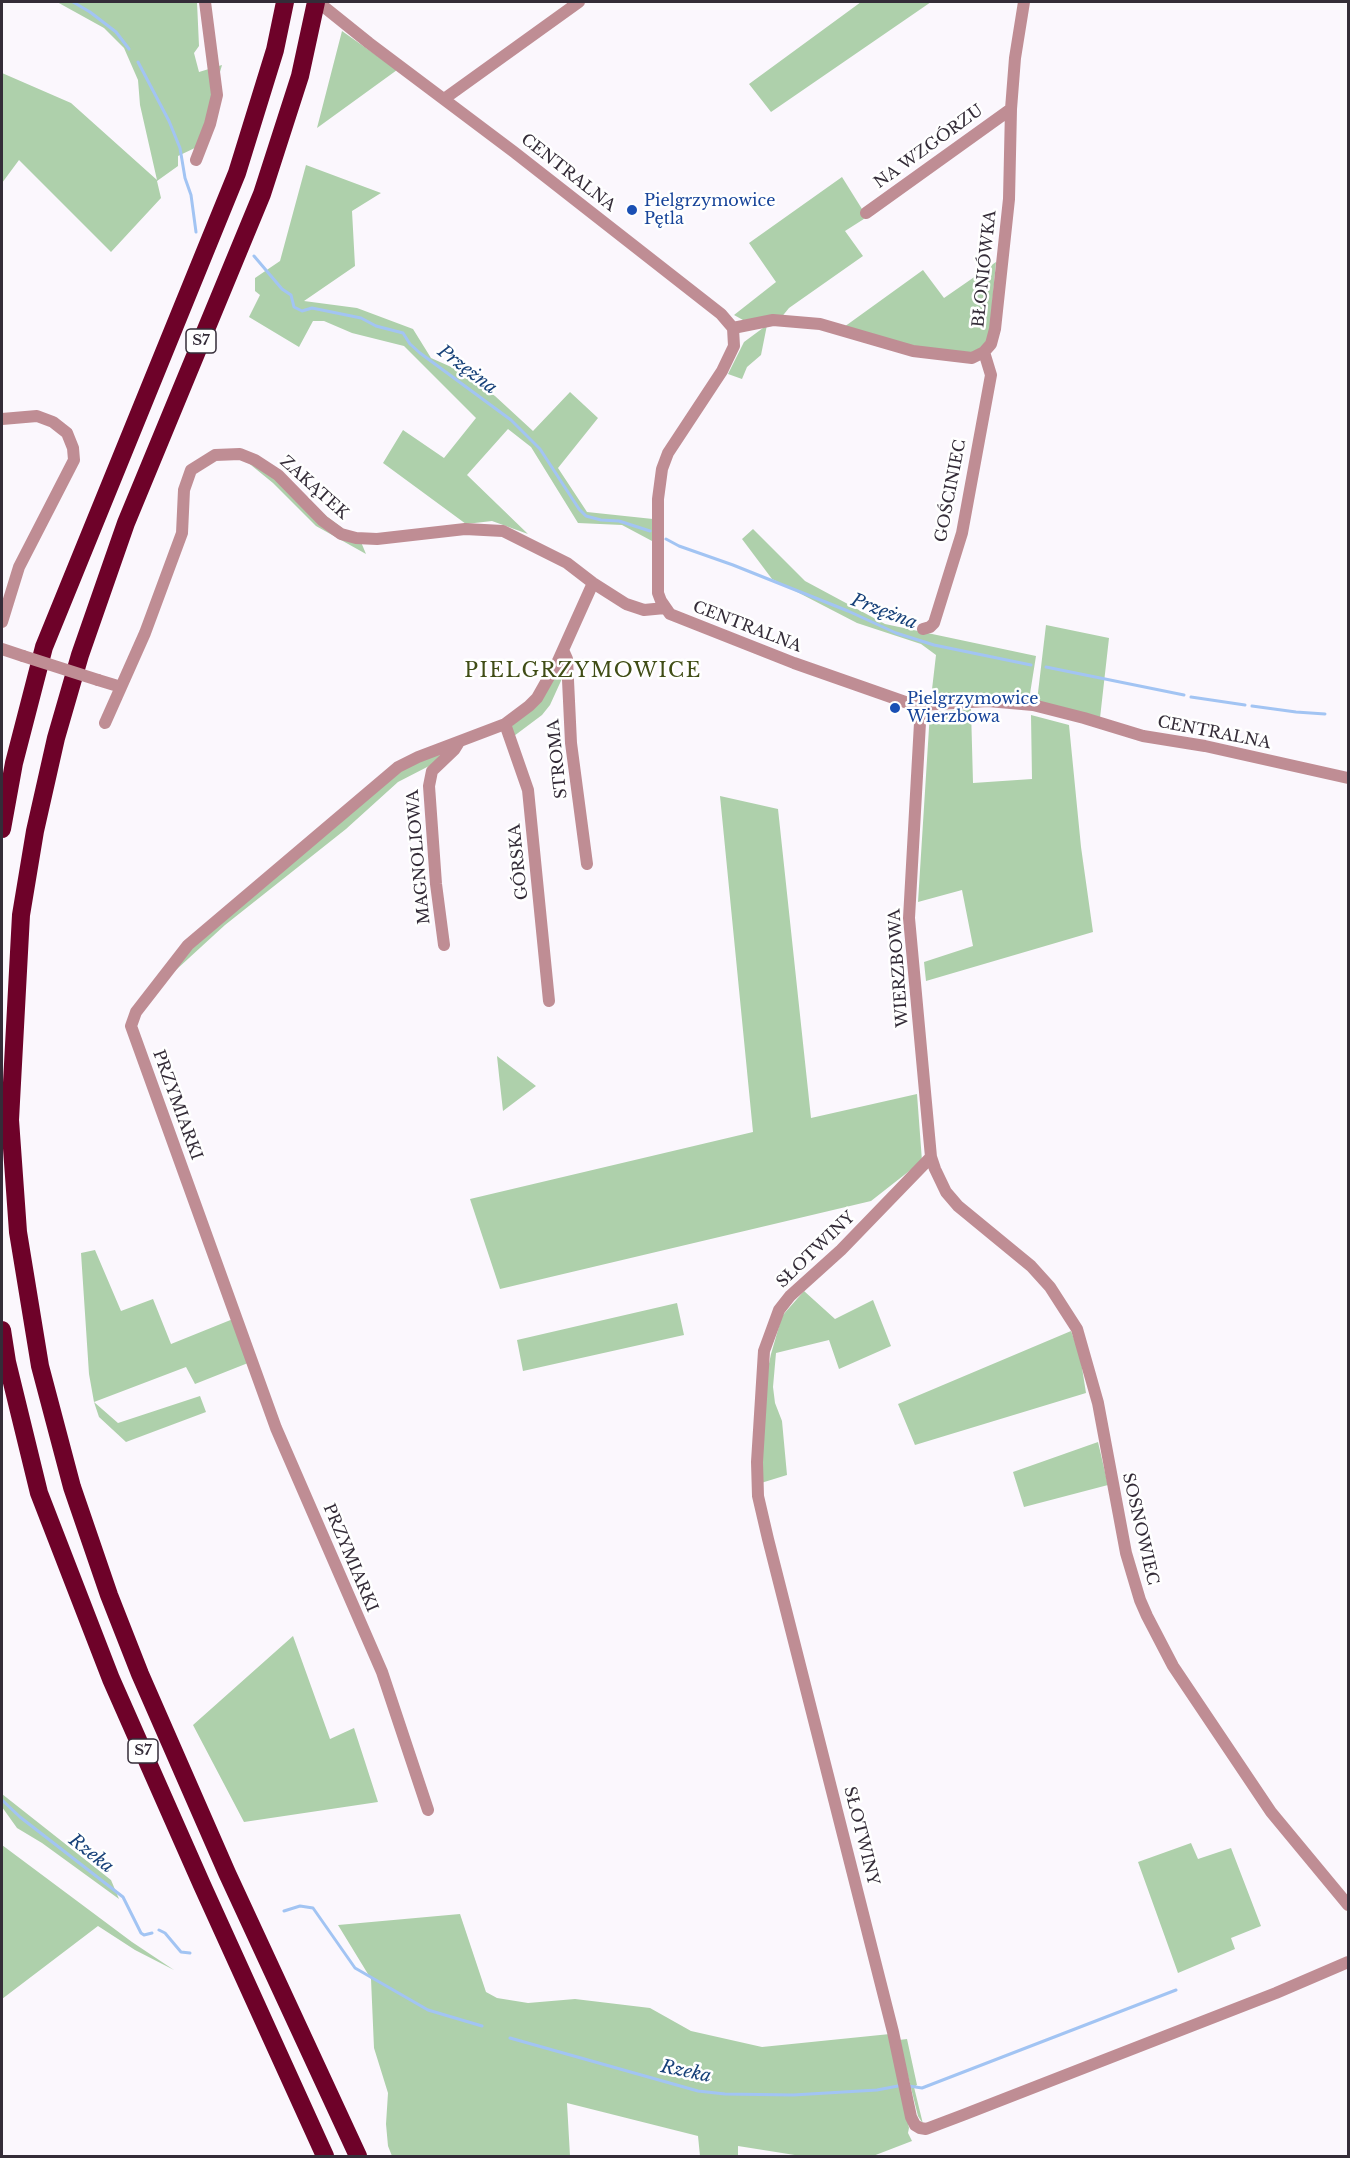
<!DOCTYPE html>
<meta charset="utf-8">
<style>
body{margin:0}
#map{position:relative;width:1350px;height:2158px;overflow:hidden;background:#fbf7fd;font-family:"Libre Baskerville",serif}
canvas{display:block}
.frame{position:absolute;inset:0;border:3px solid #342c38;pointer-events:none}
</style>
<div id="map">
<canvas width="1350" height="2158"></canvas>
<div class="frame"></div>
</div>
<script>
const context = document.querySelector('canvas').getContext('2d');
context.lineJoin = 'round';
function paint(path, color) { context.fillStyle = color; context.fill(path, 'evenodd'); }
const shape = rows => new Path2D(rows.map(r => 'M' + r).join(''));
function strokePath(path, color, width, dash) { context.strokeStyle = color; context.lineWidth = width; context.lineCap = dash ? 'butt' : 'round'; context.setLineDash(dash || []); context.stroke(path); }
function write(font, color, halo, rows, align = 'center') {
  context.font = font + ' "Libre Baskerville",serif'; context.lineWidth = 5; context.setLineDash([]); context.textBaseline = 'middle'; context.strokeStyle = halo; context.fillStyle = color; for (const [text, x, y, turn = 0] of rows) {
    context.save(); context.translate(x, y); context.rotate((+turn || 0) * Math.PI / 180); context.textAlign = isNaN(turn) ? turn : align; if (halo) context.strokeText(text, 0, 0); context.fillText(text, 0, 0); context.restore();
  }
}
paint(shape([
 [57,2,197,2,199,46,194,53,199,72,222,65,199,146,178,156,178,166,157,181,161,198,111,252,19,160,2,183,2,73,71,103,157,180,140,105,138,80,124,48,104,28],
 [861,2,931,2,771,112,749,84],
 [342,31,397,70,317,128],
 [306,165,381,193,352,211,355,266,304,301,357,308,413,329,431,358,458,370,495,396,533,431,570,392,598,418,558,468,587,512,653,519,652,541,622,525,578,523,531,447,508,429,467,475,528,534,492,521,466,524,383,463,403,430,444,458,476,418,404,346,352,333,324,321,313,321,299,347,249,317,260,295,255,291,255,278,280,261],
 [842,177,867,217,845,231,863,256,789,308,780,319,743,320,734,315,776,282,749,243],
 [996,262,989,340,974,354,920,349,844,327,923,270,944,298],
 [767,325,761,355,747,367,742,379,728,374,744,342],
 [246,461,277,479,361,542,366,554,316,526,273,483],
 [753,529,805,581,885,624,1036,656,1029,700,931,698,936,655,921,644,857,623,772,579,742,539],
 [1046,625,1109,638,1100,718,1037,701],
 [563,661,565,672,550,705,542,715,514,736,511,727],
 [971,709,973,783,1032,779,1031,715,1069,725,1081,847,1093,932,926,981,924,962,973,946,962,890,918,902,930,712],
 [454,746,431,765,398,782,346,829,225,925,165,980,195,944,400,770],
 [720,796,778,809,811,1118,917,1094,922,1161,871,1201,500,1289,470,1199,753,1132],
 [497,1056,536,1086,503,1111,499,1075],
 [95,1250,121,1311,153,1299,171,1344,233,1319,248,1363,195,1384,186,1367,94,1402,118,1423,200,1396,206,1412,126,1442,99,1417,94,1402,89,1374,81,1253],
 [804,1291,835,1319,873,1300,891,1346,839,1369,829,1340,776,1353,773,1387,775,1403,782,1421,787,1475,761,1483,764,1388,771,1354,782,1316],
 [677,1303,684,1335,523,1371,517,1340],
 [1071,1331,1080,1355,1086,1393,915,1445,898,1404],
 [1098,1442,1108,1485,1024,1507,1013,1472],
 [293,1636,330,1739,354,1728,378,1802,244,1822,193,1725],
 [2,1794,111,1880,119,1899,42,1843,17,1828,2,1807],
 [1191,1843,1198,1859,1231,1848,1261,1926,1231,1938,1235,1949,1178,1973,1138,1862],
 [2,1845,132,1942,174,1970,135,1950,98,1926,2,1999],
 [460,1914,486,1992,497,1998,528,2003,575,1999,650,2008,691,2031,762,2047,890,2034,909,2128,908,2133,912,2141,873,2156,801,2156,738,2146,738,2156,700,2156,698,2136,567,2103,570,2156,392,2156,388,2146,386,2124,388,2093,374,2048,371,1979,338,1925],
 [907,2039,917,2085,914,2087,923,2124,918,2116,899,2040]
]), '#aed0ab');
strokePath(shape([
 [73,2,90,12,116,32,129,49],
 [138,62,169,121,180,148,185,178,191,195,196,232],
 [254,256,282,289,291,295,294,307,302,311,312,308,361,318,376,326,403,333,410,344,420,353,511,420,540,449,579,509,586,516,601,520,619,521,650,531],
 [666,539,679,546,733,565,848,611,896,633,934,645,1031,665],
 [1046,667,1184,695],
 [1191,697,1245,705],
 [1252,706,1296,712,1325,714],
 [2,1800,20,1817,123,1897,141,1933,144,1935,152,1933],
 [284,1911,300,1906,313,1908,355,1968,428,2010,482,2026],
 [159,1930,165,1933,181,1952,190,1953],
 [510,2038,698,2091,725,2094,793,2095,877,2090,898,2086],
 [909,2086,922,2088,1176,1990]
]), '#a2c4f3', 3);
strokePath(shape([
 [318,2,369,43,514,152,721,314,733,328,734,346,722,371,668,453,662,469,658,499,658,593,661,601,670,614,794,663,908,703,921,705,988,701,1033,705,1084,718,1143,736,1205,746,1348,778],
 [444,99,579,2],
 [196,160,210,124,217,95,205,2],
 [866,213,1011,109],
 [733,328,773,320,820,324,913,351,972,358,984,352,991,344,995,329,1009,199,1011,109,1015,58,1024,2],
 [2,419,37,416,53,422,67,433,73,448,74,460,19,567,2,622],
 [923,629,930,627,934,623,962,533,991,375,984,352],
 [2,649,23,656],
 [563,650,567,659,571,743,587,864],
 [98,680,121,687],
 [921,705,909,918,931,1157,935,1169,946,1192,958,1206,1031,1266,1050,1287,1077,1329,1098,1403,1126,1553,1140,1600,1147,1616,1173,1666,1271,1812,1348,1905],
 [105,723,145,633,182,533,184,490,191,470,215,455,240,454,255,460,278,475,323,521,341,534,356,538,377,539,465,529,503,531,567,563,593,583,626,604,644,610,665,608],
 [505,724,528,790,549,1001],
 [444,945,436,884,429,786,432,771,454,750,459,742],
 [931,1157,841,1250,790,1296,779,1310,764,1351,757,1462,758,1496,768,1539,893,2032,911,2117,915,2125,920,2128,926,2129,963,2115,1276,1993,1348,1962],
 [428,1810,382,1672,276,1428,131,1026,136,1012,188,945,398,767,418,757,505,724,529,706,537,698,558,661,593,583]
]), '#bf8d94', 12);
strokePath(shape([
 [316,2,300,76,262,194,126,523,80,655,56,738,35,831,21,915,10,1120,18,1232,40,1366,72,1487,109,1595,140,1674,227,1873,358,2156],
 [2,829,14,763,44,647,237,173,275,50,285,2],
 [2,1330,7,1362,39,1493,111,1679,202,1885,325,2156]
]), '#6e0229', 18);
strokePath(shape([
 [23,656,98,680]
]), '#bf8d94', 12);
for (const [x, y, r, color] of [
 [632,210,6,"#1a4fb4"],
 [895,708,6,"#1a4fb4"]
]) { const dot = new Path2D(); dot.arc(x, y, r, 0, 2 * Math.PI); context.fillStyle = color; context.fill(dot); strokePath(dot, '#fff', 2); }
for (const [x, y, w] of [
 [201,341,30],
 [143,1751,30]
]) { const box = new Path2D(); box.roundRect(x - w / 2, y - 12, w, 24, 4.5); context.fillStyle = '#fff'; context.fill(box); strokePath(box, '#342c38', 1.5); }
write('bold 15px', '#342c38', null, [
 ["S7",201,341],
 ["S7",143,1751]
]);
write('16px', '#342c38', '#fff', [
 ["NA WZGÓRZU",929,147,-36],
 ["CENTRALNA",568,173,38],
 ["BŁONIÓWKA",985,269,-84],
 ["ZAKĄTEK",314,488,42],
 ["GOŚCINIEC",951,491,-79],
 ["CENTRALNA",747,627,21],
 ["CENTRALNA",1214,733,11],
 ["STROMA",558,759,-96],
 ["MAGNOLIOWA",419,857,-95],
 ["GÓRSKA",519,862,-96],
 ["WIERZBOWA",899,968,-94],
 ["PRZYMIARKI",177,1105,70],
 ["SŁOTWINY",816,1250,-44],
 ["SOSNOWIEC",1140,1529,77],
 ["PRZYMIARKI",350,1558,67],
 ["SŁOTWINY",861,1836,76]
]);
write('16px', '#164399', '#fff', [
 ["Pielgrzymowice",644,201],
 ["Pętla",644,219],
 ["Pielgrzymowice",907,699],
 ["Wierzbowa",907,717]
], 'left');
write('italic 18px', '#174179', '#fff', [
 ["Przężna",467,370,37],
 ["Przężna",884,612,21],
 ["Rzeka",91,1854,38],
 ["Rzeka",686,2072,12]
]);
context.letterSpacing = '1.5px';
write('20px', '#404d16', '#fff', [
 ["PIELGRZYMOWICE",583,671]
]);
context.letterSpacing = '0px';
</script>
